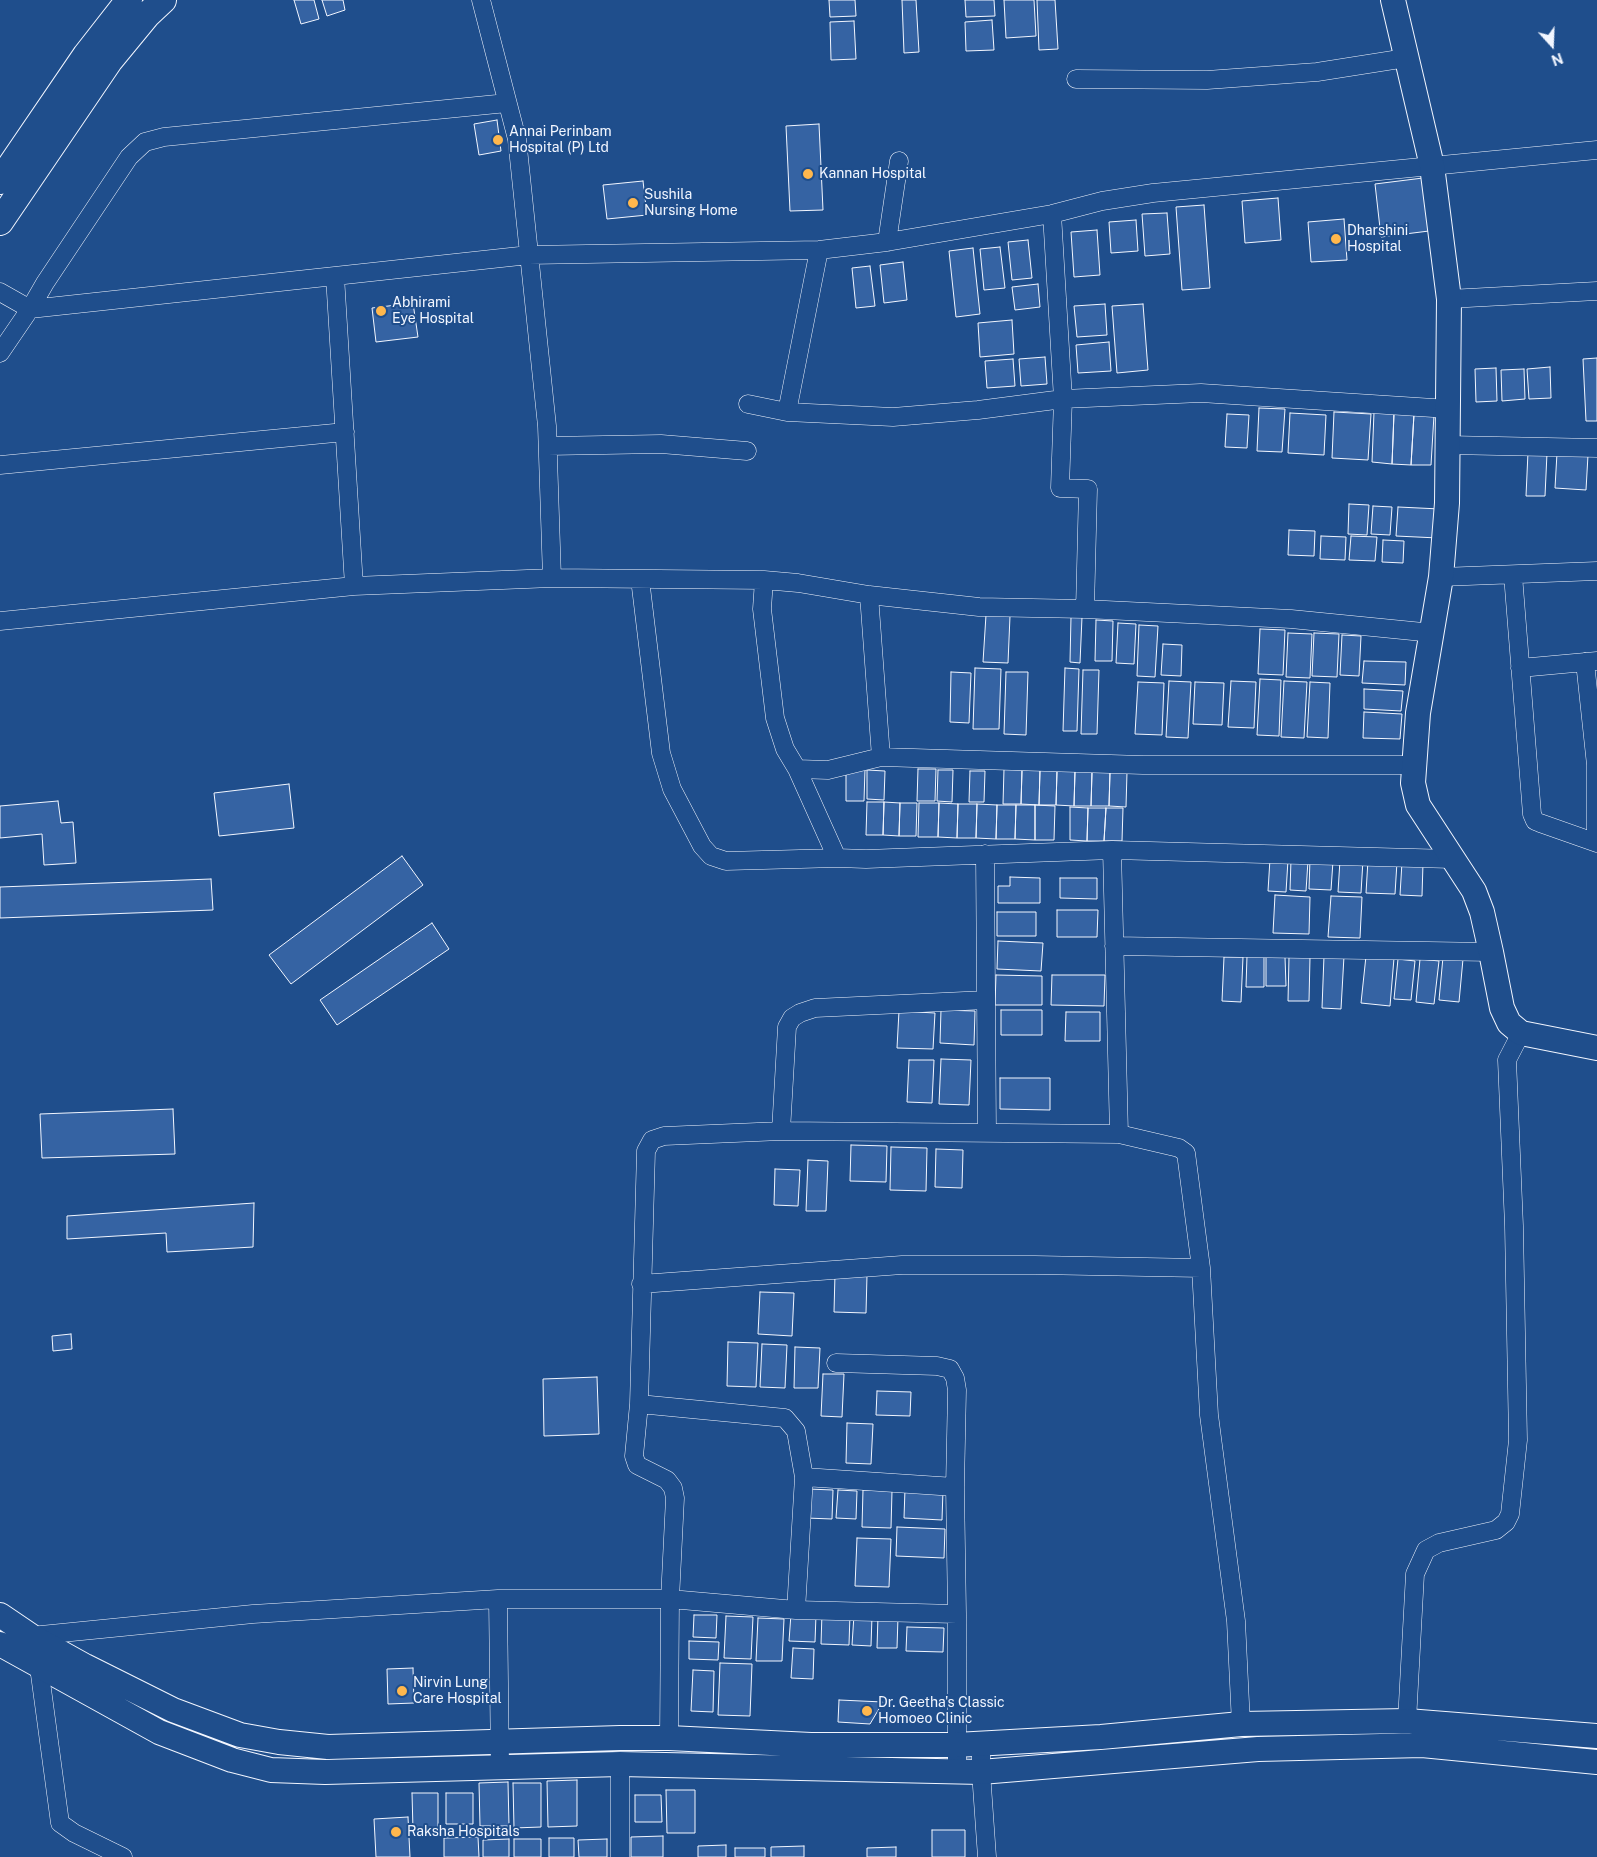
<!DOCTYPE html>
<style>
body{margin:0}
#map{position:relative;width:1597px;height:1857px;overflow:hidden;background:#1f4e8c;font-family:"Public Sans",sans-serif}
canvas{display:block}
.north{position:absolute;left:1527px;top:20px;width:50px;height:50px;-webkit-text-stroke:4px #1f4e8c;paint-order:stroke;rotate:160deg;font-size:14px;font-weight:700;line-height:20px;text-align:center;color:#f2f6ff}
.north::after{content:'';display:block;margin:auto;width:18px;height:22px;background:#f2f6ff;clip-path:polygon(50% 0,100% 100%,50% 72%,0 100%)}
</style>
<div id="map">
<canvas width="1597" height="1857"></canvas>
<div class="north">N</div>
</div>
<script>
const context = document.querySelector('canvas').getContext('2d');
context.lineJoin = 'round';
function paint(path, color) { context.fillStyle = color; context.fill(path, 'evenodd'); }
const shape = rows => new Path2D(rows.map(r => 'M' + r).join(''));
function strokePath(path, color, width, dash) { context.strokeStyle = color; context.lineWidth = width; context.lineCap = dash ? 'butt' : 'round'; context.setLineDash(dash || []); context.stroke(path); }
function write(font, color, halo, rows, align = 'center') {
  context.font = font + ' "Public Sans",sans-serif'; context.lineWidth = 4; context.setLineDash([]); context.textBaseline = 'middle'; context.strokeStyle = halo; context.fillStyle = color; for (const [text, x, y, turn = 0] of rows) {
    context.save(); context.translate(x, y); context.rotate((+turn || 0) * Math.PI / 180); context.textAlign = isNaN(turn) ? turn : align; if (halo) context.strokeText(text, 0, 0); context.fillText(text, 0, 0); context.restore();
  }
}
const building = shape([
 [294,0,314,0,319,19,301,24,294,0],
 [322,0,343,0,345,10,327,16,322,0],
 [829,0,855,0,856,16,830,17,829,0],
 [902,0,916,0,919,52,904,53,902,0],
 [965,0,994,0,995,16,966,17,965,0],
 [1004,0,1034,0,1036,36,1006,38,1004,0],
 [1037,0,1055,0,1058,49,1039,50,1037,0],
 [992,20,994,50,966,51,965,22,992,20],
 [854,21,856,59,831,60,830,22,854,21],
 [497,120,501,151,479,155,474,124,497,120],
 [819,124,823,210,790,211,786,126,819,124],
 [1423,178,1429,231,1381,237,1375,184,1423,178],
 [643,181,647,215,607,219,603,185,643,181],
 [1278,198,1281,240,1245,243,1242,201,1278,198],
 [1204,205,1210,288,1182,290,1176,207,1204,205],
 [1167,213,1170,254,1145,256,1142,214,1167,213],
 [1344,219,1347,260,1311,262,1308,222,1344,219],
 [1136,220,1138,251,1111,253,1109,222,1136,220],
 [1097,230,1100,275,1074,277,1071,232,1097,230],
 [1028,240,1032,278,1012,280,1008,242,1028,240],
 [1000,247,1005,288,984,290,980,249,1000,247],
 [973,248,980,314,956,317,949,251,973,248],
 [903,262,907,300,884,303,880,265,903,262],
 [870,266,875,306,856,308,852,268,870,266],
 [1038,284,1040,307,1015,310,1012,287,1038,284],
 [413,303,418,337,376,342,372,308,413,303],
 [1105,304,1107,335,1077,337,1074,306,1105,304],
 [1143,304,1148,370,1117,373,1112,306,1143,304],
 [1012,320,1014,354,980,357,978,323,1012,320],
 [1109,342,1111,371,1078,373,1076,345,1109,342],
 [1045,357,1047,384,1021,386,1019,359,1045,357],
 [1597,358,1597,421,1586,421,1583,359,1597,358],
 [1013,359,1015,386,987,388,985,361,1013,359],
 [1550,367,1551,398,1529,399,1527,369,1550,367],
 [1496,368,1497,401,1476,402,1475,369,1496,368],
 [1524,369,1525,399,1502,401,1501,370,1524,369],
 [1259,408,1285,409,1282,452,1257,451,1259,408],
 [1334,412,1371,414,1368,460,1332,458,1334,412],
 [1374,412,1394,413,1392,464,1372,462,1374,412],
 [1290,413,1326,415,1324,455,1288,453,1290,413],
 [1394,413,1414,414,1411,465,1392,464,1394,413],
 [1227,414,1249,415,1247,448,1225,447,1227,414],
 [1414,414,1434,415,1431,465,1411,465,1414,414],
 [1528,452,1547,453,1545,496,1526,496,1528,452],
 [1557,453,1588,455,1586,490,1555,488,1557,453],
 [1349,504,1369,505,1367,535,1348,534,1349,504],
 [1373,506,1392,507,1390,535,1371,534,1373,506],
 [1398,507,1440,509,1438,538,1396,536,1398,507],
 [1289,530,1315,531,1314,556,1288,555,1289,530],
 [1321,536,1346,537,1345,560,1320,559,1321,536],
 [1351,536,1377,537,1375,561,1349,560,1351,536],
 [1383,540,1404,541,1403,563,1382,562,1383,540],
 [986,615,1010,616,1008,663,983,662,986,615],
 [1071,617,1082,617,1080,663,1070,662,1071,617],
 [1096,620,1113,621,1112,661,1095,661,1096,620],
 [1118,623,1136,624,1134,664,1116,663,1118,623],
 [1139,625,1158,626,1155,677,1137,676,1139,625],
 [1260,629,1285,630,1283,675,1258,674,1260,629],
 [1288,633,1312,634,1310,678,1286,677,1288,633],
 [1314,633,1339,634,1337,677,1312,676,1314,633],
 [1342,635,1361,636,1359,676,1340,675,1342,635],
 [1163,644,1182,645,1181,676,1161,675,1163,644],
 [1364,661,1406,662,1405,685,1362,683,1364,661],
 [975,668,1001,669,999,729,973,729,975,668],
 [1065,668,1079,669,1077,731,1063,731,1065,668],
 [1083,670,1099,670,1097,734,1081,734,1083,670],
 [951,672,971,673,969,723,950,722,951,672],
 [1006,672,1028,672,1026,735,1004,734,1006,672],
 [1260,679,1281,680,1279,736,1257,735,1260,679],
 [1169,681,1191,682,1188,738,1166,737,1169,681],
 [1231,681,1256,682,1254,728,1228,727,1231,681],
 [1284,681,1307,682,1304,738,1281,737,1284,681],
 [1138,682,1164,683,1162,735,1135,734,1138,682],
 [1195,682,1224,683,1222,725,1193,724,1195,682],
 [1310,682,1330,683,1328,738,1307,737,1310,682],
 [1364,689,1403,691,1401,711,1364,709,1364,689],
 [1364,712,1402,714,1400,739,1363,738,1364,712],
 [846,769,865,769,864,801,846,801,846,769],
 [918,769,936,769,935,801,917,801,918,769],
 [1004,769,1022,770,1021,804,1003,804,1004,769],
 [867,770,885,771,884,800,867,799,867,770],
 [938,770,953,770,952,802,937,801,938,770],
 [1022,770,1040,770,1039,805,1021,804,1022,770],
 [1040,770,1057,771,1056,805,1039,805,1040,770],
 [970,771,985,771,984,802,969,802,970,771],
 [1057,771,1075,771,1074,806,1056,805,1057,771],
 [1075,771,1092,772,1091,806,1074,806,1075,771],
 [1092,772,1110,772,1109,806,1091,806,1092,772],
 [1110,772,1127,772,1126,807,1109,806,1110,772],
 [289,784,294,828,219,836,214,793,289,784],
 [58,801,61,823,73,822,76,863,44,865,42,834,0,838,0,806,58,801],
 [867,802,884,802,883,835,866,835,867,802],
 [884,802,900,803,899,836,883,835,884,802],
 [900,803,917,803,916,836,899,836,900,803],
 [919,803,939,803,938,837,918,837,919,803],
 [939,803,958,804,957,838,938,837,939,803],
 [958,804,977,804,976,838,957,838,958,804],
 [977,804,997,805,996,839,976,838,977,804],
 [997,805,1016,805,1015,839,996,839,997,805],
 [1016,805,1035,805,1035,840,1015,839,1016,805],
 [1035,805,1055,806,1054,840,1035,840,1035,805],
 [1070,807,1088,808,1087,841,1070,840,1070,807],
 [1088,808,1106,808,1104,841,1087,841,1088,808],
 [1106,808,1123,808,1122,841,1104,841,1106,808],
 [402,856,423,885,291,984,269,955,402,856],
 [1270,859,1288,860,1286,892,1268,891,1270,859],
 [1310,859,1333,861,1331,890,1309,889,1310,859],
 [1291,860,1308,861,1306,891,1290,890,1291,860],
 [1340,860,1363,860,1361,893,1338,892,1340,860],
 [1368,860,1397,862,1395,894,1366,893,1368,860],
 [1402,862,1423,863,1422,896,1400,895,1402,862],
 [1010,877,1040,878,1040,903,998,903,998,886,1010,886,1010,877],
 [1060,878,1097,878,1097,899,1060,898,1060,878],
 [211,879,213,910,0,918,0,887,211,879],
 [1275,895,1310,897,1309,934,1273,933,1275,895],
 [1331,896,1362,897,1360,938,1328,937,1331,896],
 [1057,910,1098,910,1097,937,1057,937,1057,910],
 [997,912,1036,912,1036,936,997,936,997,912],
 [432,923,449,949,337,1025,320,1000,432,923],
 [998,941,1043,943,1041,971,997,969,998,941],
 [1247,956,1264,956,1264,987,1246,987,1247,956],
 [1324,956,1344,956,1341,1009,1322,1008,1324,956],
 [1366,956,1394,958,1390,1006,1361,1003,1366,956],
 [1224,957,1243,957,1241,1002,1222,1001,1224,957],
 [1266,957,1285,957,1286,986,1266,986,1266,957],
 [1289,957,1310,957,1309,1001,1288,1001,1289,957],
 [1443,957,1463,959,1459,1002,1439,1000,1443,957],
 [1398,959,1415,961,1411,1000,1394,999,1398,959],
 [1420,959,1439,961,1434,1004,1416,1002,1420,959],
 [996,975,1042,976,1042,1005,995,1005,996,975],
 [1052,975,1105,975,1104,1006,1051,1005,1052,975],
 [941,1010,975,1011,974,1045,940,1043,941,1010],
 [1001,1010,1042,1010,1042,1035,1001,1035,1001,1010],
 [899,1011,935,1013,933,1049,897,1048,899,1011],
 [1066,1012,1100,1012,1100,1041,1065,1041,1066,1012],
 [941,1059,971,1060,969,1105,939,1104,941,1059],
 [909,1060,934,1060,932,1103,907,1102,909,1060],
 [1000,1078,1050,1078,1050,1110,1000,1109,1000,1078],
 [173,1109,175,1154,42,1158,40,1114,173,1109],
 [851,1145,887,1146,886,1182,850,1181,851,1145],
 [891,1147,927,1148,926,1191,890,1190,891,1147],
 [936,1149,963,1150,962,1188,935,1187,936,1149],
 [808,1160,828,1161,826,1211,806,1211,808,1160],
 [775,1169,800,1170,798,1206,774,1205,775,1169],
 [254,1203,253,1247,167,1252,166,1233,67,1239,67,1216,254,1203],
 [835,1274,867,1275,866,1313,834,1312,835,1274],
 [760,1292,794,1293,792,1336,758,1334,760,1292],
 [71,1334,72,1349,53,1351,52,1336,71,1334],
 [728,1342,758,1343,756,1387,727,1386,728,1342],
 [762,1344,787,1345,785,1388,760,1387,762,1344],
 [795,1347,820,1348,818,1388,794,1388,795,1347],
 [823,1374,844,1374,842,1417,821,1416,823,1374],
 [597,1377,599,1434,544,1436,543,1379,597,1377],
 [877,1391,911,1392,910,1416,876,1415,877,1391],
 [847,1423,873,1424,871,1464,846,1463,847,1423],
 [808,1489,833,1490,832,1519,806,1518,808,1489],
 [905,1489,943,1490,942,1520,904,1518,905,1489],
 [838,1490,857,1491,856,1519,836,1518,838,1490],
 [863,1490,892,1491,891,1528,862,1527,863,1490],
 [897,1527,945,1529,944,1558,896,1556,897,1527],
 [857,1538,891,1539,889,1587,855,1586,857,1538],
 [822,1613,850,1614,849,1645,821,1644,822,1613],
 [791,1614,816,1615,815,1642,789,1641,791,1614],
 [694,1615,717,1615,716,1638,693,1637,694,1615],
 [854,1615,872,1616,871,1646,852,1645,854,1615],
 [726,1616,753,1617,751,1659,724,1658,726,1616],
 [878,1616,898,1617,897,1648,877,1648,878,1616],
 [758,1618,784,1619,782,1661,756,1661,758,1618],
 [907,1627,944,1628,943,1652,906,1651,907,1627],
 [689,1641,719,1642,718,1660,689,1659,689,1641],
 [793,1648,814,1649,813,1679,791,1678,793,1648],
 [720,1663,752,1664,750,1716,718,1715,720,1663],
 [413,1668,414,1703,388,1704,387,1669,413,1668],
 [693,1670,714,1671,713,1712,691,1711,693,1670],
 [839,1700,883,1702,870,1724,838,1722,839,1700],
 [577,1780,577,1826,548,1827,547,1781,577,1780],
 [508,1782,509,1826,480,1826,479,1783,508,1782],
 [513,1783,541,1783,541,1827,514,1828,513,1783],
 [666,1790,695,1790,695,1833,667,1833,666,1790],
 [412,1793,438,1793,438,1830,413,1830,412,1793],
 [446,1793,473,1793,473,1824,446,1824,446,1793],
 [635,1795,661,1795,662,1822,635,1822,635,1795],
 [408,1817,410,1857,376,1857,374,1819,408,1817],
 [932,1830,965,1830,965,1857,932,1857,932,1830],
 [663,1836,663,1857,631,1857,631,1837,663,1836],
 [478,1837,479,1857,444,1857,444,1838,478,1837],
 [549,1838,574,1838,574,1857,549,1857,549,1838],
 [509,1839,509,1857,483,1857,483,1840,509,1839],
 [514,1839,541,1839,541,1857,514,1857,514,1839],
 [607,1839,607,1857,579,1857,578,1840,607,1839],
 [726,1845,726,1857,698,1857,698,1846,726,1845],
 [804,1846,804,1857,771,1857,771,1847,804,1846],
 [896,1847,896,1857,867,1857,867,1848,896,1847],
 [735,1848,765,1848,765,1857,735,1857,735,1848]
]);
paint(building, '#3563a3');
strokePath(building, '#f2f6ff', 1);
const street = shape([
 [481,0,517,139,547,426,552,578],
 [1076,79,1207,80,1317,72,1406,58],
 [1052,214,1063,399,1060,488,1088,489,1085,609],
 [887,242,899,161],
 [335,276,354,586],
 [0,292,30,309,45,283,129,157,145,142,164,137,507,103],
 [1449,299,1597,291],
 [0,353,30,309,529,255,819,250,887,242,1052,214,1102,201,1153,193,1597,150],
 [748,404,787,412,893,417,978,410,1063,399,1201,393,1449,409],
 [787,412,819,250],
 [1448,445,1597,448],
 [548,446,661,444,747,451],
 [0,465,345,432],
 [1513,575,1532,814,1535,821,1540,823,1597,843],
 [1441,577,1597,571],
 [640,579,661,753,672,789,702,846,711,856,726,861,837,858,866,859,1112,850,1452,859],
 [764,580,762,609,775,718,785,749,797,769,837,858],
 [869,595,881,757],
 [0,621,354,586,552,578,764,580,798,583,869,595,979,607,1085,609,1291,619,1433,633],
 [1585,662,1596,765,1596,842],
 [1520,668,1597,661],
 [797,769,828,770,881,757,1143,765,1414,765],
 [1112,850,1119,1134],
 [985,854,987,1133],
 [1114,946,1491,952],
 [781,1131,787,1027,792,1018,800,1013,815,1008,986,1000],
 [641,1284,902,1265,1035,1265,1201,1268],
 [836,1363,937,1366,950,1369,955,1378,957,1390,955,1487,957,1614,957,1771],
 [639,1404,785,1418,796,1431,804,1477,796,1610],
 [804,1477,955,1487],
 [498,1599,500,1768],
 [31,1636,253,1614,498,1599,670,1599,796,1610,957,1614],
 [39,1667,60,1823,74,1833,123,1857],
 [1407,1721,1415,1574,1426,1550,1439,1543,1496,1530,1506,1522,1510,1514,1518,1440,1514,1226,1507,1060,1521,1033],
 [669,1738,670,1599,675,1498,673,1488,667,1480,637,1465,634,1456,639,1404,646,1151,652,1140,664,1136,781,1131,1119,1134,1179,1148,1186,1153,1201,1268,1209,1415,1236,1621,1241,1724],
 [981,1743,981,1772,987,1857],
 [620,1857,620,1764]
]);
const secondary = shape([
 [1393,0,1432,166,1449,299,1447,503,1441,577,1418,713,1413,783,1418,805,1474,891,1482,912,1491,952,1502,1008,1509,1023,1521,1033,1597,1048],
 [0,1615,31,1636,85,1666,173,1710,240,1735,279,1742,328,1747,620,1738,669,1738,811,1745,956,1745,1101,1737,1241,1724,1407,1721,1597,1736],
 [0,1644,159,1732,232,1760,271,1770,325,1772,620,1764,981,1772,1258,1749,1422,1745,1597,1762]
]);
const primary = shape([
 [0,181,86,55,129,0],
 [0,222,110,60,147,15,163,0]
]);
strokePath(street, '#f2f6ff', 19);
strokePath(secondary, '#f2f6ff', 26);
strokePath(primary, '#f2f6ff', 28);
strokePath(street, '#1f4e8c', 18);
strokePath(secondary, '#1f4e8c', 24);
strokePath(primary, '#1f4e8c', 26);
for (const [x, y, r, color] of [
 [498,140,6,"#ffb74d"],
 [808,174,6,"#ffb74d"],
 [633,203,6,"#ffb74d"],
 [1336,239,6,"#ffb74d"],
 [381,311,6,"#ffb74d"],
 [402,1691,6,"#ffb74d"],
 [867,1711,6,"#ffb74d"],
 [396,1832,6,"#ffb74d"]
]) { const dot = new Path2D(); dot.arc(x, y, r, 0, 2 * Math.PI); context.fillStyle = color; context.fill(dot); strokePath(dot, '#1f4e8c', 2); }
write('14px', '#f2f6ff', '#1f4e8c', [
 ["Annai Perinbam",509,132],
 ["Hospital (P) Ltd",509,148],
 ["Kannan Hospital",819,174],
 ["Sushila",644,195],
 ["Nursing Home",644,211],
 ["Dharshini",1347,231],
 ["Hospital",1347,247],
 ["Abhirami",392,303],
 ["Eye Hospital",392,319],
 ["Nirvin Lung",413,1683],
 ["Care Hospital",413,1699],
 ["Dr. Geetha's Classic",878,1703],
 ["Homoeo Clinic",878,1719],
 ["Raksha Hospitals",407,1832]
], 'left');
</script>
